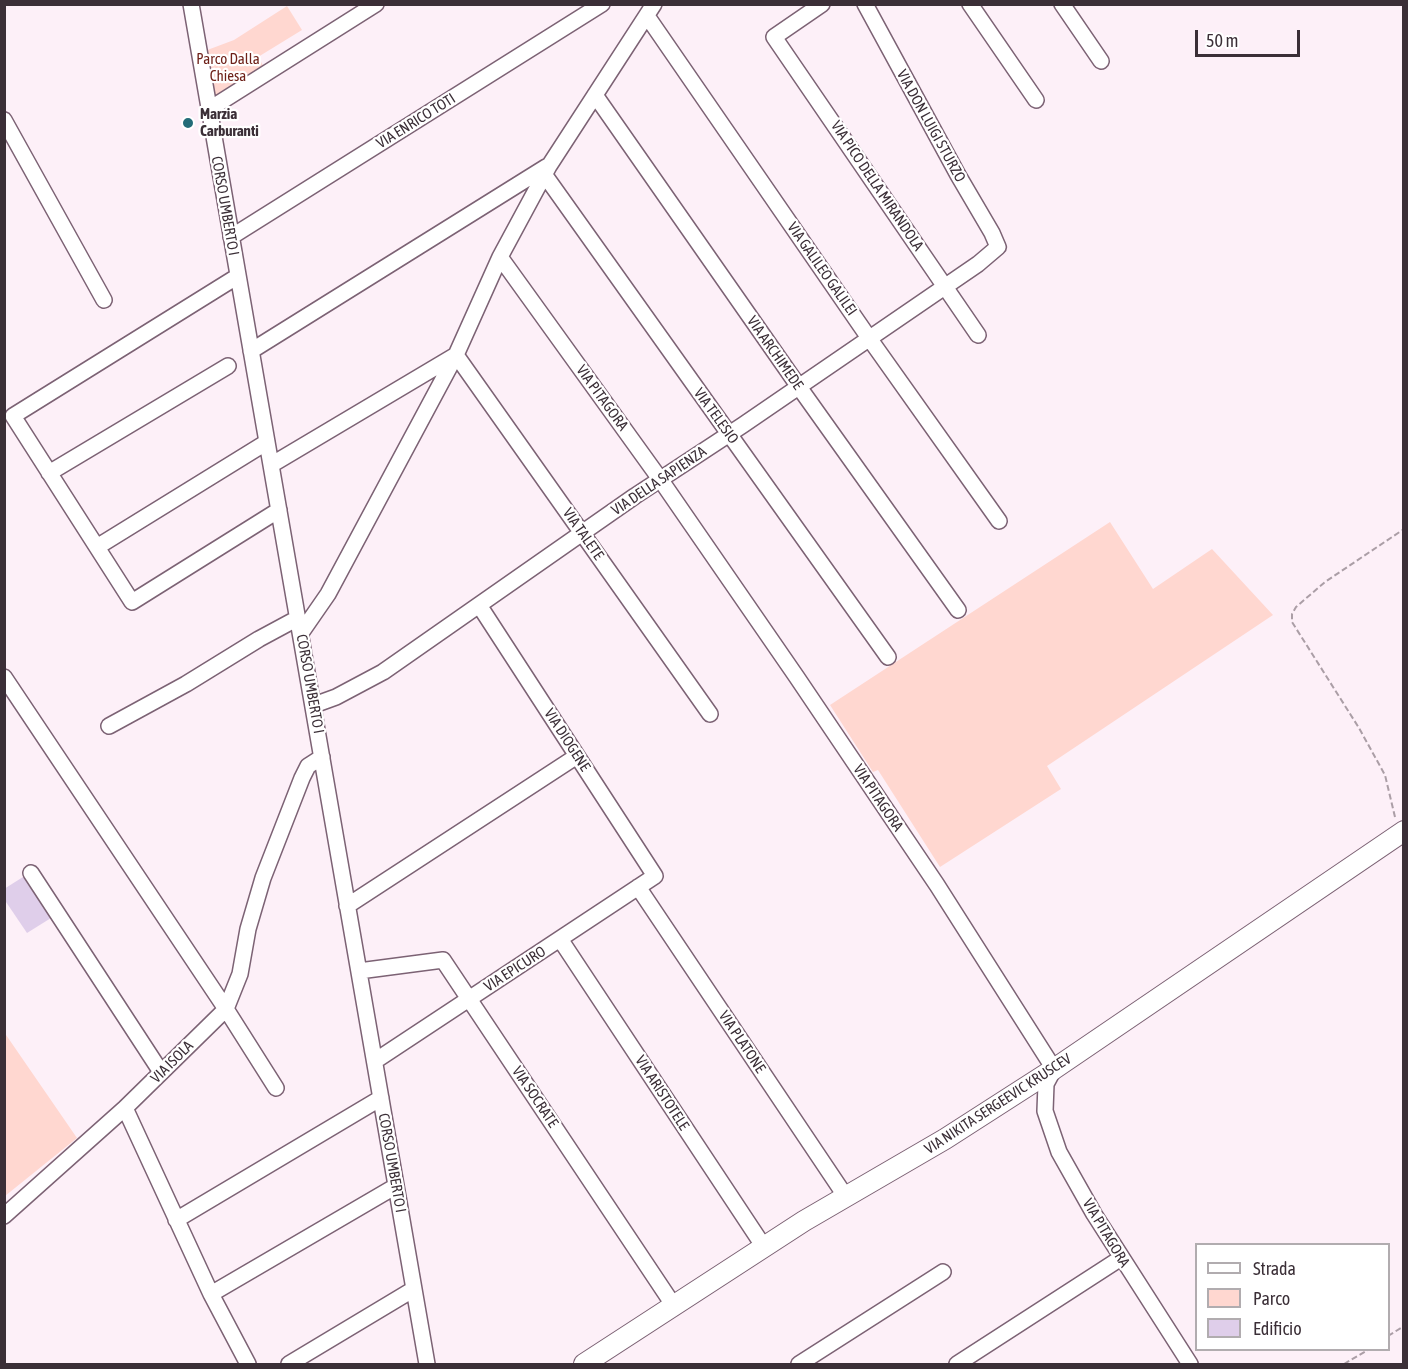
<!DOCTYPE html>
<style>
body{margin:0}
#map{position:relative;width:1408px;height:1369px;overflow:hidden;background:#fdf0f8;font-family:"Asap Condensed",sans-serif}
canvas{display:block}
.frame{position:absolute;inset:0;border:6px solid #3b2f37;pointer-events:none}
.legend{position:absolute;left:1195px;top:1243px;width:195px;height:108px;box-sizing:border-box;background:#fff;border:2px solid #b1acaf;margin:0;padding:8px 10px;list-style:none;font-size:18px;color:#3b2f37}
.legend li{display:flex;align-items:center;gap:12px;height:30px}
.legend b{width:30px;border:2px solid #b1acaf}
.scale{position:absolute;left:1195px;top:30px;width:105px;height:27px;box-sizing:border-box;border:3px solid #3b2f37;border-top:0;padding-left:8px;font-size:18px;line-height:21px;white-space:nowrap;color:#3b2f37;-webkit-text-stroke:4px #fff;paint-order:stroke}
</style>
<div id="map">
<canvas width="1408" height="1369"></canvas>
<div class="frame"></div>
<ul class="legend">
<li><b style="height:8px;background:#fff"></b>Strada</li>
<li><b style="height:16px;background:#ffd7d0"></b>Parco</li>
<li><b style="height:16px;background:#dfceea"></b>Edificio</li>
</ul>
<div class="scale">50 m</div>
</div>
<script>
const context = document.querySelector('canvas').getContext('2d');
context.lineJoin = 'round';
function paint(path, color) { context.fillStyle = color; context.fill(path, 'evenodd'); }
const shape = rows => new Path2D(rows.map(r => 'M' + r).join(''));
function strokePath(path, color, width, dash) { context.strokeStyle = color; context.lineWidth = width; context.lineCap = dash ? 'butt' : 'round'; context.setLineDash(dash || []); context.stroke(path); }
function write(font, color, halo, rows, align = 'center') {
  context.font = font + ' "Asap Condensed",sans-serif'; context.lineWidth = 4.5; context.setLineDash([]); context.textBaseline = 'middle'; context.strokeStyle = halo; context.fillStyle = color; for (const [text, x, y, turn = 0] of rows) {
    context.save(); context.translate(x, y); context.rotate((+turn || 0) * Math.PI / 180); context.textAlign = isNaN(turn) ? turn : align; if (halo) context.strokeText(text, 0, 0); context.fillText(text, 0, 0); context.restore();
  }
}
paint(shape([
 [287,6,302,30,258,57,267,72,209,108,202,52,234,40],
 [1110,522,1153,589,1212,549,1273,615,1047,766,1061,789,940,867,878,770,873,772,830,705],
 [4,1032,77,1138,5,1196,4,1196]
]), '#ffd7d0');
paint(shape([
 [23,877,51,918,27,933,4,899,4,889]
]), '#dfceea');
const minor = shape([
 [191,4,427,1364],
 [822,4,774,37,978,335],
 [970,4,1036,100],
 [1062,4,1101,61],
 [647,16,869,338,999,521],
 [595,95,799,387,958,610],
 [208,110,376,4],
 [4,120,104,300],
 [544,174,888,657],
 [231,237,602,4],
 [500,257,660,479,796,676,937,885,1054,1069,1046,1084,1045,1111,1059,1152,1094,1214,1190,1364],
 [238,276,13,416,132,602,279,510],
 [251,351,546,167],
 [271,465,456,355,710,714],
 [49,473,228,366],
 [97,547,267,442],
 [301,633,328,594,456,355,500,257,549,166,654,4],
 [4,677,226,1009,276,1088],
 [314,705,336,697,383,672,635,496,743,425,978,264,998,247,992,233,958,175,865,4],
 [109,726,186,684,259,639,298,618],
 [31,873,161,1072],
 [638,887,846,1197],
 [347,906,577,756],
 [560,939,764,1247],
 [359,971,443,960,674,1306],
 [375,1061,655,876,479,605],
 [125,1108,211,1294,248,1364],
 [4,1216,125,1108,226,1009,240,974,248,929,263,878,302,778,308,766,322,757],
 [176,1220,381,1098],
 [211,1294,396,1186],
 [289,1364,414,1289],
 [799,1364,943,1272],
 [957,1364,1121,1258]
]);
const major = shape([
 [584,1364,804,1221,945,1139,1054,1069,1404,831]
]);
strokePath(minor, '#7c6274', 18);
strokePath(major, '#7c6274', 22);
strokePath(shape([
 [1395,817,1385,775,1359,728,1292,622,1292,614,1296,607,1325,582,1404,529],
 [1388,1336,1404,1326],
 [1344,1364,1368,1350]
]), '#ab9ea6', 2, [6, 3]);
strokePath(minor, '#fff', 15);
strokePath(major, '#fff', 20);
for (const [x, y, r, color] of [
 [188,123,6,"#236c78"]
]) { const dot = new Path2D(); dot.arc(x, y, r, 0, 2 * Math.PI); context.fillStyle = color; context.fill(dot); strokePath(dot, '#fff', 2); }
write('15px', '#6e2119', '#fff', [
 ["Parco Dalla",228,59],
 ["Chiesa",228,76]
]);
write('bold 15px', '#3b2f37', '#fff', [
 ["Marzia",200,114],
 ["Carburanti",200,131]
], 'left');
write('15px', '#3b2f37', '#fff', [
 ["VIA ENRICO TOTI",416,121,-32],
 ["VIA DON LUIGI STURZO",931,126,61],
 ["VIA PICO DELLA MIRANDOLA",877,186,56],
 ["CORSO UMBERTO I",225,206,80],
 ["VIA GALILEO GALILEI",822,269,55],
 ["VIA ARCHIMEDE",775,353,55],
 ["VIA PITAGORA",602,398,54],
 ["VIA TELESIO",716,416,54],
 ["VIA DELLA SAPIENZA",659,481,-34],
 ["VIA TALETE",583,534,55],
 ["CORSO UMBERTO I",310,684,80],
 ["VIA DIOGENE",567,740,57],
 ["VIA PITAGORA",878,798,56],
 ["VIA EPICURO",515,969,-33],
 ["VIA PLATONE",742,1042,56],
 ["VIA ISOLA",172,1062,-45],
 ["VIA ARISTOTELE",662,1093,57],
 ["VIA SOCRATE",535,1097,56],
 ["VIA NIKITA SERGEEVIC KRUSCEV",998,1104,-33],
 ["CORSO UMBERTO I",392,1163,80],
 ["VIA PITAGORA",1106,1233,59]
]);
</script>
